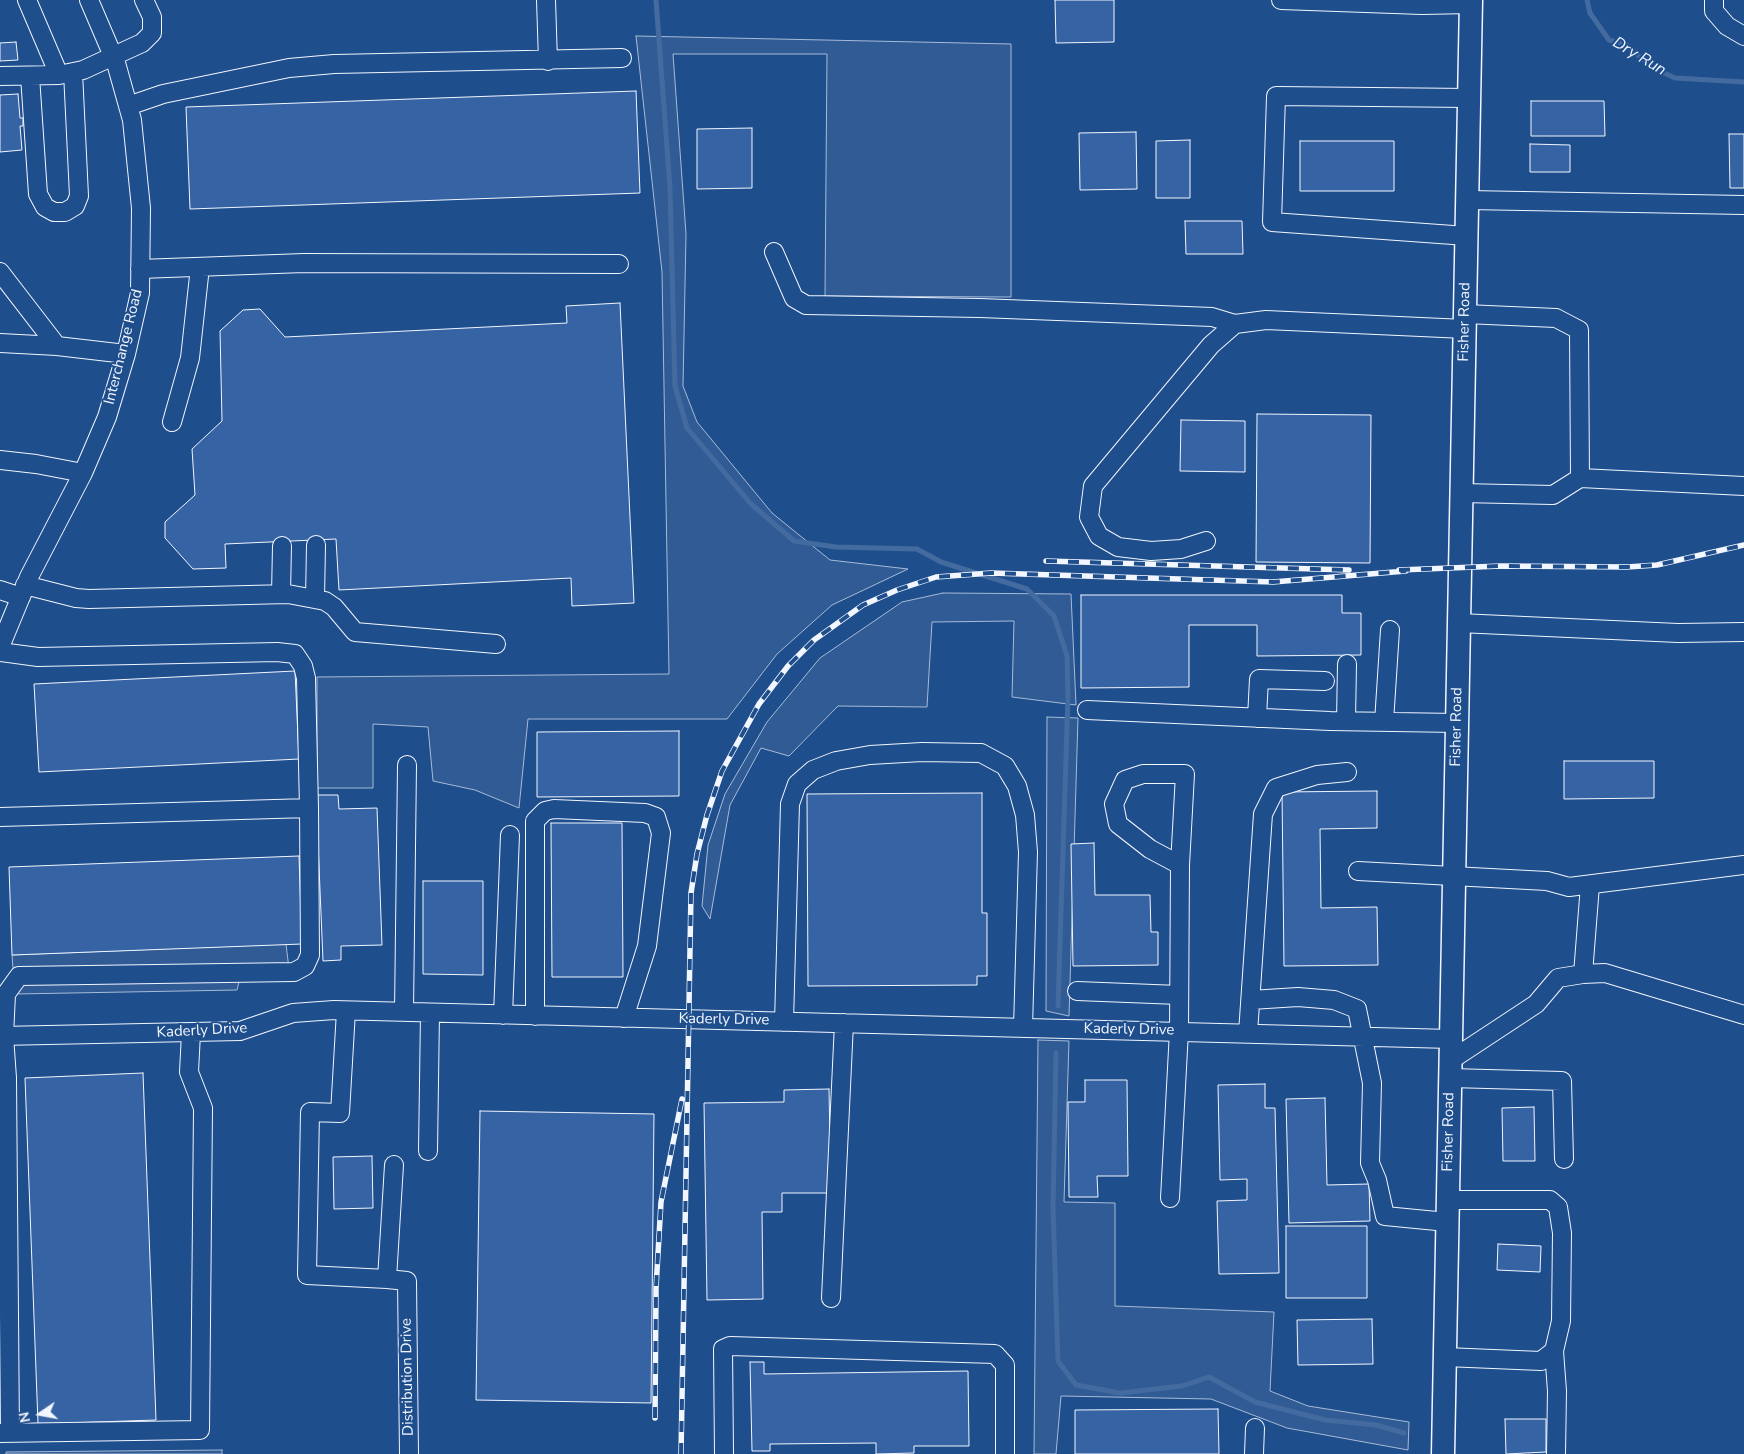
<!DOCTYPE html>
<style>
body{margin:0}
#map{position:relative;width:1744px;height:1454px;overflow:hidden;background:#1f4e8c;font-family:"Nunito Sans",sans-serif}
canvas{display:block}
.north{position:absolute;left:15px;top:1389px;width:50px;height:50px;-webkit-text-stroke:4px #1f4e8c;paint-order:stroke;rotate:258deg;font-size:14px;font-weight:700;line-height:20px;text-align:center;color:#f2f6ff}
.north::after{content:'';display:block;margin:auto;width:18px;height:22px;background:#f2f6ff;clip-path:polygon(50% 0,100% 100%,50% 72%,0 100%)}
</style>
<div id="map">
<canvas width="1744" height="1454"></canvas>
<div class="north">N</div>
</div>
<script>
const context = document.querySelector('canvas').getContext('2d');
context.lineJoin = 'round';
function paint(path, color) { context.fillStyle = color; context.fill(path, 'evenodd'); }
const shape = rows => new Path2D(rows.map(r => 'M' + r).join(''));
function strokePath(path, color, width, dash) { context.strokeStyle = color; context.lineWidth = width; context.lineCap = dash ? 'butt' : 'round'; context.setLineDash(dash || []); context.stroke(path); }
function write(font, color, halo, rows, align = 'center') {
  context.font = font + ' "Nunito Sans",sans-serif'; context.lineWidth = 4; context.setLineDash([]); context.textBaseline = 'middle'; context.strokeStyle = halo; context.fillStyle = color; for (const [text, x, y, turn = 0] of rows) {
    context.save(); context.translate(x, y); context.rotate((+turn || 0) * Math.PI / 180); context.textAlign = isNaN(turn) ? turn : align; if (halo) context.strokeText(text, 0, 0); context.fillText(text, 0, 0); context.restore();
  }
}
const built = shape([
 [636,36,1011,44,1011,297,825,296,827,54,673,54,686,234,683,386,697,422,772,513,830,560,908,569,832,605,777,654,727,719,528,719,519,808,475,790,433,781,428,727,373,724,373,788,317,788,317,677,669,674,662,272,636,36],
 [943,593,1071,594,1076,705,1012,697,1014,621,932,622,927,707,838,706,789,756,761,748,730,805,710,919,702,906,708,845,725,794,767,722,820,658,902,602,943,593],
 [1047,717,1078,718,1069,1016,1046,1011,1047,717],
 [286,944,290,977,240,978,237,990,15,994,12,955,286,944],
 [1038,1040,1069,1041,1064,1202,1115,1203,1115,1306,1274,1312,1270,1391,1308,1406,1409,1422,1408,1450,1287,1428,1211,1399,1061,1396,1056,1454,1034,1454,1038,1040],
 [222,1450,222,1454,6,1454,6,1452,222,1450]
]);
paint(built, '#305b95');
strokePath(built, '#a8bbd7', 1);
strokePath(shape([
 [656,0,670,188,675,386,687,428,751,504,794,541,836,547,917,549,941,562,1027,589,1054,616,1067,656,1068,695,1058,1006],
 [1587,0,1590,13,1609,40,1627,45,1651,67,1675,78,1744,82],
 [1056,1053,1053,1207,1058,1361,1076,1385,1120,1393,1182,1386,1209,1377,1255,1402,1325,1420,1376,1425,1404,1433]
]), '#446ba0', 5);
const building = shape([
 [1055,0,1114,0,1114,42,1056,43,1055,0],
 [16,42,18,60,0,61,0,43,16,42],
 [636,91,640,193,190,209,186,107,636,91],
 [18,94,20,118,23,118,23,126,20,126,22,150,0,152,0,95,18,94],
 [1531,101,1604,101,1605,136,1531,136,1531,101],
 [752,128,752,188,697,189,697,129,752,128],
 [1136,132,1137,189,1080,190,1079,133,1136,132],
 [1729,134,1744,134,1744,188,1730,188,1729,134],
 [1190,140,1190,198,1156,198,1156,141,1190,140],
 [1300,141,1394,141,1394,191,1300,191,1300,141],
 [1530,144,1570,145,1570,172,1530,172,1530,144],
 [1185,221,1242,221,1243,254,1186,254,1185,221],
 [620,303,634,603,572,606,571,578,339,590,336,539,225,544,226,568,193,569,165,538,165,522,195,495,192,449,222,421,220,331,243,310,260,309,285,337,567,323,566,306,620,303],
 [1257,414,1371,415,1370,563,1256,562,1257,414],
 [1181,420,1245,421,1245,472,1180,471,1181,420],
 [1081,595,1342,595,1342,613,1361,613,1361,655,1257,656,1257,625,1189,625,1189,687,1081,688,1081,595],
 [295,671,299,759,39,772,34,684,295,671],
 [679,731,679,796,537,797,537,732,679,731],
 [1564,761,1654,761,1654,798,1564,799,1564,761],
 [1377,791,1377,828,1320,829,1321,908,1377,907,1378,965,1284,966,1282,792,1377,791],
 [982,793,982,913,987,913,987,976,977,976,977,985,808,986,807,794,982,793],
 [316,795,338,795,339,809,377,808,382,945,341,946,341,960,323,961,316,795],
 [551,823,622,823,623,977,552,977,551,823],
 [1094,843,1095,895,1150,895,1151,932,1158,932,1158,965,1073,966,1071,844,1094,843],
 [299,856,302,944,12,955,9,867,299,856],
 [423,881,483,881,483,975,423,974,423,881],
 [143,1073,156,1420,38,1424,25,1078,143,1073],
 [1085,1080,1127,1080,1128,1176,1097,1176,1098,1197,1069,1197,1068,1102,1085,1102,1085,1080],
 [1265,1084,1265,1108,1275,1108,1279,1273,1219,1274,1217,1201,1247,1200,1247,1179,1220,1180,1218,1085,1265,1084],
 [829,1089,831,1193,782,1193,782,1212,762,1212,763,1299,707,1300,704,1103,784,1102,784,1090,829,1089],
 [1325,1098,1327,1185,1369,1184,1370,1221,1289,1223,1286,1099,1325,1098],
 [1534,1107,1535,1161,1503,1161,1502,1108,1534,1107],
 [480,1111,654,1114,651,1403,476,1400,480,1111],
 [372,1156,373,1208,334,1209,333,1157,372,1156],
 [1286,1226,1367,1226,1367,1298,1286,1298,1286,1226],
 [1498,1244,1541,1246,1540,1272,1497,1270,1498,1244],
 [1372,1319,1373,1364,1298,1365,1297,1320,1372,1319],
 [750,1362,764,1362,764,1374,968,1371,969,1446,914,1446,914,1453,876,1454,876,1443,770,1444,770,1451,752,1451,750,1362],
 [1218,1409,1219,1454,1075,1454,1075,1410,1218,1409],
 [1505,1419,1546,1419,1546,1452,1506,1454,1505,1419]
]);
paint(building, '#3563a3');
strokePath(building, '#f2f6ff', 1);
const minor = shape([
 [27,0,59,75,83,70,142,43,152,33,152,17,144,0],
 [546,0,548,61],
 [1281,0,1422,5],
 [1422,0,1422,5,1471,4],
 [1714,0,1714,11,1727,26,1744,36],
 [0,76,59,75],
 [30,76,38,194,45,207,54,212,65,212,75,206,79,196,73,72],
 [128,106,163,94,289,68,334,64,622,58],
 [1468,200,1744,205],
 [1467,236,1272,222,1276,96,1469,98],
 [774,252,794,298,806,305,980,308,1212,317,1235,324],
 [140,269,304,263,619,264],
 [0,272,57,346],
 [0,343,57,346,126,354],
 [172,422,190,358,200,267],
 [0,460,36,464,83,473],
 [1580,478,1744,486],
 [1461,493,1553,495,1580,478,1579,330,1556,318,1465,314],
 [1206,541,1181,549,1151,551,1118,547,1099,536,1089,517,1093,486,1211,345,1235,324,1266,320,1465,329],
 [25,585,76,598,89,599,288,594,325,601,334,607,355,632,496,644],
 [0,590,21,597],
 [281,594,282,546],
 [315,599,316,545],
 [1459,623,1678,633,1744,632],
 [0,647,29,577,83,473,107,417,126,354,140,293,141,208,132,120,116,63,89,0],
 [0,652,38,657,277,652,295,654,303,666,306,678,309,808,310,955,305,966,294,972,19,976,6,994,4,1036,7,1078,10,1433],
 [1087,710,1330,721,1457,723],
 [1257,718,1259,679,1325,681],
 [1346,721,1347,664],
 [1384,722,1390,630],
 [0,817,309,808],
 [1358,871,1547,881,1569,887,1744,865],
 [1583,974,1590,885],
 [1077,991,1179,995],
 [1251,1000,1298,997,1334,1000,1357,1009,1372,1083,1370,1163,1377,1180,1385,1216,1447,1222],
 [346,1011,340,1113,310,1112,307,1275,387,1279],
 [404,1012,407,765],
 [503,1015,510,835],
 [535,1016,535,821,545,811,554,809,645,813,656,817,661,833,647,946,624,1018],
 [784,1022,790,804,797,784,813,770,836,761,870,755,922,752,981,753,1005,766,1017,786,1025,815,1028,852,1023,1028],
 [1248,1033,1263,814,1276,788,1317,775,1347,772],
 [0,1036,240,1031,293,1013,334,1010,1451,1039],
 [1451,1060,1536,1004,1558,978,1583,974,1605,973,1744,1015],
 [1450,1078,1562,1081,1564,1159],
 [428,1151,430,1013],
 [394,1165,387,1279,407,1281,409,1454],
 [1170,1198,1179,1031,1180,865,1150,849,1118,824,1114,804,1125,780,1143,774,1185,774,1180,865],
 [831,1298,844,1023],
 [1554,1351,1557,1391,1556,1454],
 [1445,1357,1541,1361,1554,1351,1561,1321,1562,1233,1558,1207,1550,1200,1448,1200],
 [0,1433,200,1430,203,1108,189,1072,191,1033],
 [724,1454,723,1349,730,1346,995,1354,1005,1365,1005,1454],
 [1254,1454,1255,1428]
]);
const major = shape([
 [1443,1454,1471,0]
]);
strokePath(minor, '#f2f6ff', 20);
strokePath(major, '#f2f6ff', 25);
strokePath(minor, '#1f4e8c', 18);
strokePath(major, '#1f4e8c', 22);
const rail = shape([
 [1046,561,1349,570],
 [1399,570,1501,566,1627,567,1657,565,1744,545],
 [655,1418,656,1288,661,1202,682,1099],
 [681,1454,691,893,697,854,707,815,722,771,759,704,788,666,814,640,863,605,897,590,936,577,991,573,1273,582,1406,571]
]);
strokePath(rail, '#f2f6ff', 5.5);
strokePath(rail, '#1f4e8c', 4, [11]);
write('15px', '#f2f6ff', '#1f4e8c', [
 ["Fisher Road",1465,322,-89],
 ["Interchange Road",124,347,-76],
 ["Fisher Road",1457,727,-89],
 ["Kaderly Drive",724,1020,1],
 ["Kaderly Drive",1129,1030,1],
 ["Kaderly Drive",202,1031,-3],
 ["Fisher Road",1449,1132,-89],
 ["Distribution Drive",408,1377,-91]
]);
write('italic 16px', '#f2f6ff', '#1f4e8c', [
 ["Dry Run",1639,57,31]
]);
</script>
